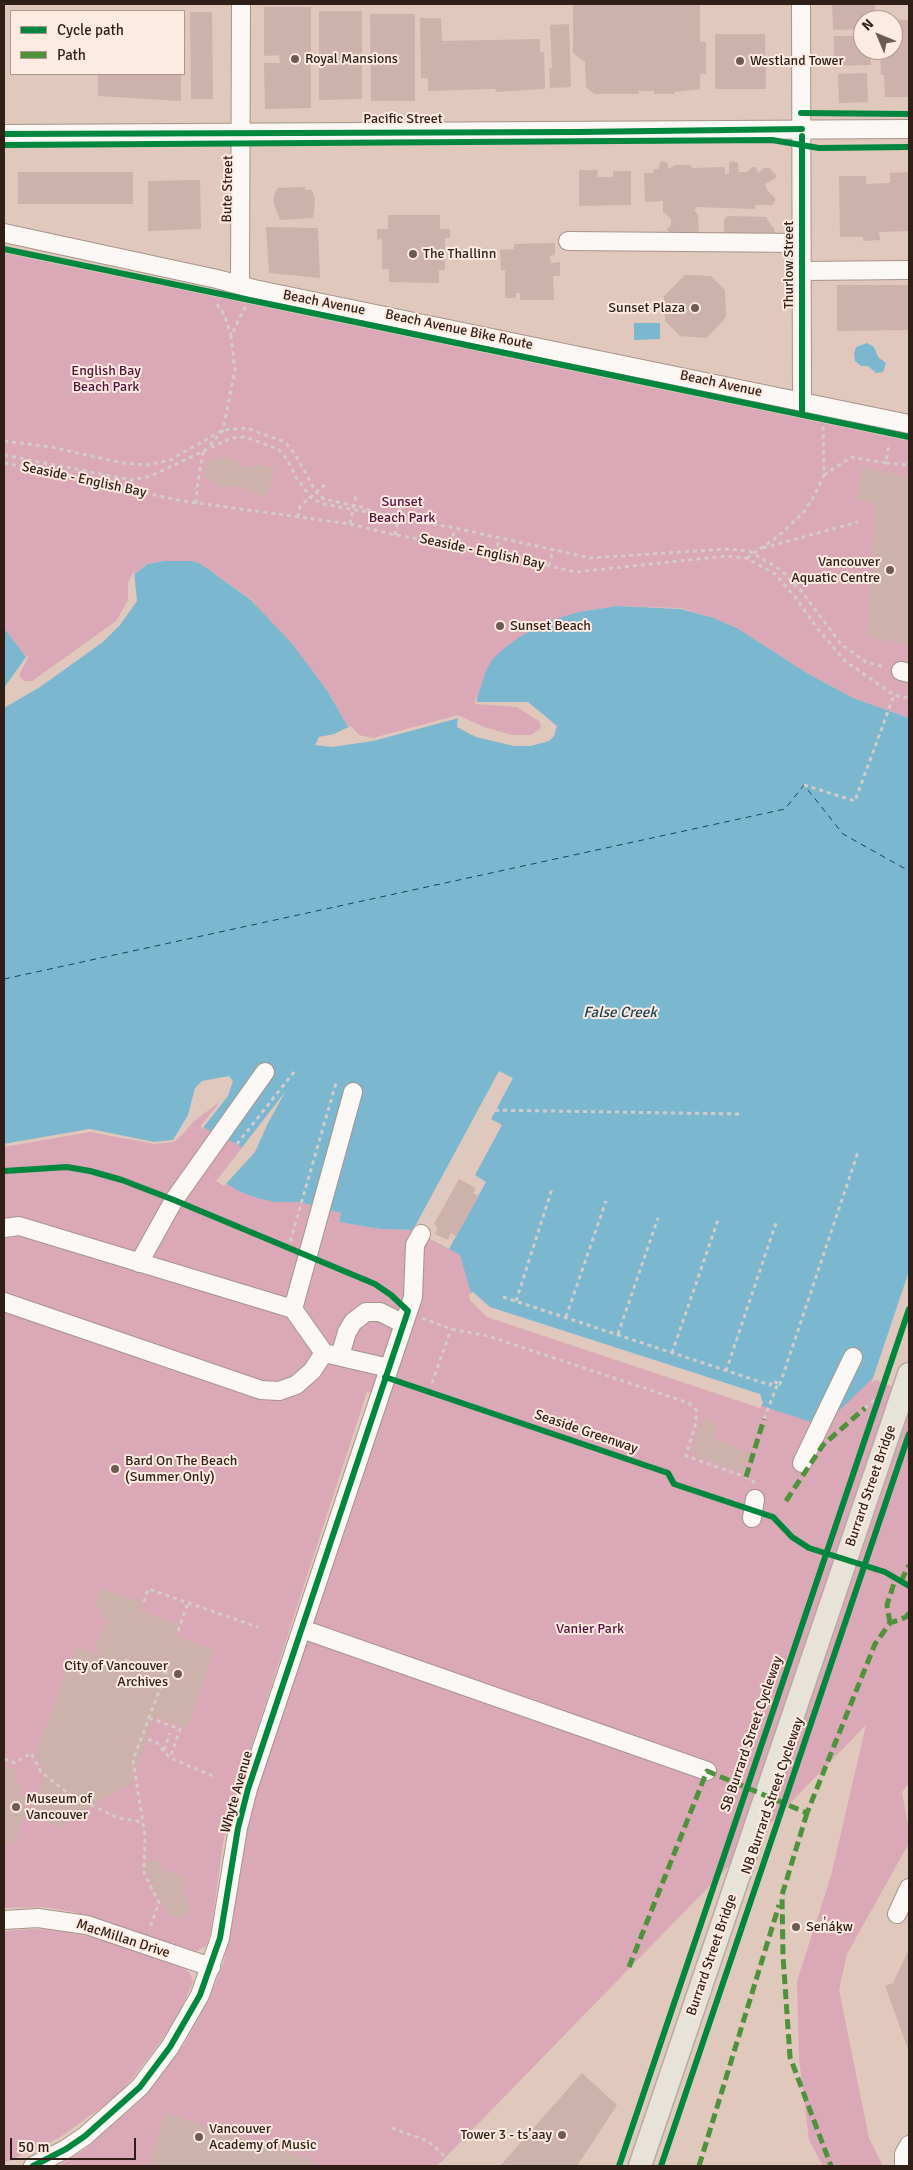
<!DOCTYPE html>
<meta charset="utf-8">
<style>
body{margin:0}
#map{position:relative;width:913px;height:2170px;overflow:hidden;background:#e0c8bc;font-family:Signika,sans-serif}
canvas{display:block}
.frame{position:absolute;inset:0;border:5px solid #2f1f17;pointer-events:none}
.legend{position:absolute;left:10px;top:10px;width:175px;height:65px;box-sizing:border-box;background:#fdeae1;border:1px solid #ab9990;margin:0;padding:6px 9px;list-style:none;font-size:15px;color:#2f1f17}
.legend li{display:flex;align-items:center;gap:10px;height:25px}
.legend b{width:25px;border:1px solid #ab9990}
.north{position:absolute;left:853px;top:10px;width:50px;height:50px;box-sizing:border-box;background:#fdeae1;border:1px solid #ab9990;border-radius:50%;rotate:315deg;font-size:14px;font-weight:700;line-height:20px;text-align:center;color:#2f1f17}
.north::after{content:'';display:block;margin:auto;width:18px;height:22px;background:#6d5a51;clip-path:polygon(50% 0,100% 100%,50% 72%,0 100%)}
.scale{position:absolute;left:10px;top:2138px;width:126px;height:22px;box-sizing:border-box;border:2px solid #2f1f17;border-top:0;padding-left:6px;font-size:15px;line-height:18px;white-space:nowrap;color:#2f1f17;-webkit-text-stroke:4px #fdeae1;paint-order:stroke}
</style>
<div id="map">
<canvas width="913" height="2170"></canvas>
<div class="frame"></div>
<ul class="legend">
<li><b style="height:6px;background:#00873e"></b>Cycle path</li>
<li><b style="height:6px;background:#4e923b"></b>Path</li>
</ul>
<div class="north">N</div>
<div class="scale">50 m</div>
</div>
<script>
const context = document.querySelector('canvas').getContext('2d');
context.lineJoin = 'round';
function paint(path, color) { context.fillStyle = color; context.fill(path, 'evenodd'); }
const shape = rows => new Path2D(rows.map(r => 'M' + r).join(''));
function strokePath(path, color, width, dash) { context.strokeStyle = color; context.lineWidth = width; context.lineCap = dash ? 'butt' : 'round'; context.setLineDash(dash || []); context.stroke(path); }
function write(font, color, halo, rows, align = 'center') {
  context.font = font + ' Signika,sans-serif'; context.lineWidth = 4; context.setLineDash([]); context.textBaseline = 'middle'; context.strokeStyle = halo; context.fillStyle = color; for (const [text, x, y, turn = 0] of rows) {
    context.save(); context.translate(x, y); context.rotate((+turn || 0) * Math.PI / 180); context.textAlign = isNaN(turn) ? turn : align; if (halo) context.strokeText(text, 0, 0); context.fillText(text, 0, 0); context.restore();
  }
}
paint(shape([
 [4,253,909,441,909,718,853,698,807,673,737,628,714,618,681,608,617,606,579,612,485,673,476,702,518,704,542,721,543,729,531,737,373,741,358,737,348,727,328,692,252,600,201,564,164,561,146,564,135,574,131,600,118,623,33,683,23,684,16,674,26,657,4,628],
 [218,1101,242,1147,276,1202,299,1202,341,1213,339,1222,380,1229,413,1230,461,1255,473,1298,874,1377,909,1391,909,1783,902,1792,909,1832,909,1843,847,1954,839,1990,869,2138,883,2166,823,2166,809,2140,799,2058,797,1981,831,1876,866,1725,437,2166,59,2166,85,2149,140,2101,183,2046,209,1998,223,1964,231,1932,243,1843,250,1811,389,1395,367,1392,232,1806,223,1843,211,1931,206,1946,197,1951,193,1950,74,1912,43,1907,4,1908,4,1144,208,1107],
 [34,1929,57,1930,98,1938,185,1969,190,1973,193,1982,179,2013,161,2041,129,2083,105,2105,59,2138,4,2163,4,1931]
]), '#daa8b6');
paint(shape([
 [634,323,660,323,660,339,634,340],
 [867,343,874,347,878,357,886,363,883,372,876,373,868,366,861,366,855,361,854,354,856,347],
 [164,561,192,561,201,564,251,600,293,645,328,692,348,727,358,737,373,741,459,718,511,738,538,734,544,725,529,710,509,703,476,702,485,673,492,660,502,650,521,636,549,621,579,612,617,606,681,609,714,618,737,628,807,673,853,698,909,718,909,1391,874,1377,823,1426,488,1315,473,1299,460,1255,413,1230,380,1229,339,1222,341,1213,299,1202,276,1202,257,1198,241,1192,218,1179,242,1147,203,1127,220,1106,216,1101,173,1140,154,1142,90,1129,4,1144,4,628,26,657,16,674,23,684,33,683,118,623,131,600,131,583,135,574,147,564]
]), '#7bb8d0');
paint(shape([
 [134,571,137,601,120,625,103,642,40,687,4,708,4,688,26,657,29,656,19,675,24,681,32,681,116,621,128,600,128,582],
 [476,693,477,702,528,702,557,726,554,736,549,741,531,746,514,746,476,737,457,727,458,718,373,741,332,747,315,745,319,737,334,734,351,726,359,735,373,738,458,715,484,727,512,735,531,735,541,728,540,722,517,707,475,704],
 [499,1071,513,1078,491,1119,502,1125,475,1175,486,1182,449,1249,413,1230],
 [229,1076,233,1081,228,1096,202,1129,201,1125,218,1105,217,1104,194,1121,184,1133,174,1142,154,1144,90,1132,4,1147,4,1144,90,1129,154,1142,173,1140,188,1115,195,1088,202,1081],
 [285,1092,267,1125,255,1152,224,1186,216,1181],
 [909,1271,909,1393,875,1380,871,1384],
 [473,1292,490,1307,760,1394,763,1403,760,1408,487,1317,470,1300,469,1294]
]), '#e0c8bc');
strokePath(shape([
 [4,979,785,809,804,785,843,834,909,871]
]), '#194354', 1, [6, 5]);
paint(shape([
 [573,4,700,4,700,42,706,42,706,74,700,74,700,89,674,92,674,94,654,94,654,91,638,91,639,94,594,94,586,87,585,62,573,53],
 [832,4,875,4,875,20,863,20,863,29,833,30],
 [264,7,311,7,311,108,265,109,264,63,280,63,279,55,264,56],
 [319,11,362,11,362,99,319,100],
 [190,12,212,12,213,99,191,99],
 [370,14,415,14,415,101,371,101],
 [420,18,441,18,442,41,540,39,540,52,544,52,545,89,496,92,495,89,428,91,428,78,421,78],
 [893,20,909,20,909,97,885,97,884,75,881,75,880,50,893,50],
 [569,24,571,87,550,88,549,68,552,68,550,25],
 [715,34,765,34,766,89,715,89],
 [834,36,863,36,863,50,870,50,871,65,834,66],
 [867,73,868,102,839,103,838,74],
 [98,74,181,74,181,101,98,96],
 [661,161,668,163,668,168,671,168,674,165,690,165,693,168,725,167,725,174,729,174,729,163,732,161,738,163,739,172,747,172,752,167,756,167,758,173,764,168,769,168,776,175,776,178,765,184,767,190,775,198,775,201,772,205,755,205,755,209,697,207,694,210,698,215,699,230,695,234,671,235,667,229,671,225,671,219,663,212,663,201,645,202,644,173,654,173,653,169,658,169],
 [579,170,598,170,597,177,613,177,613,171,631,171,631,205,579,206],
 [18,172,133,172,133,204,18,204],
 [909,172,909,231,879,232,880,240,863,241,863,237,840,237,839,176,866,176,866,184,890,183,890,173],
 [200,180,201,229,148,231,148,181],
 [305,187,305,190,312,190,315,200,313,218,280,220,274,204,274,195,278,188],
 [388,215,440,215,440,229,450,229,450,238,445,238,445,270,439,270,439,283,389,282,389,269,382,269,382,239,377,240,377,229,388,229],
 [727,216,766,217,772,227,774,227,775,237,733,237,733,234,724,234,724,220],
 [266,227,318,228,320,278,269,273],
 [555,243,555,255,550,256,551,263,560,262,560,276,553,276,554,300,520,300,520,293,516,293,516,298,505,298,505,270,501,270,500,250,514,249,514,244],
 [685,275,711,276,725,290,726,317,707,338,680,336,665,321,664,296],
 [837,285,909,285,909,330,837,331],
 [220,456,240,461,239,465,255,468,256,464,275,468,267,497,249,492,250,488,234,485,233,488,213,485,214,481,204,478,208,459,219,460],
 [862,467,909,477,909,645,867,636,876,504,857,500],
 [459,1179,476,1188,473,1193,479,1196,456,1236,451,1233,448,1240,435,1234,438,1227,434,1224],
 [703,1419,718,1424,713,1439,735,1446,736,1449,748,1451,749,1454,743,1472,694,1456,695,1452,692,1451],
 [101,1588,143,1603,140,1611,180,1625,176,1636,215,1650,187,1728,155,1717,131,1784,72,1817,64,1828,51,1824,43,1809,29,1812,33,1799,37,1796,45,1775,36,1753,76,1647,98,1654,100,1649,95,1648,104,1624,109,1625,110,1622,106,1620,96,1603],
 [4,1766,17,1770,14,1781,23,1785,19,1795,30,1799,14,1845,4,1841],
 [154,1859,160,1863,164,1870,188,1878,182,1894,189,1899,191,1908,184,1918,172,1917,163,1907,145,1869,147,1862],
 [909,1949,909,2052,885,1986,893,1983],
 [582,2073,617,2105,577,2166,500,2166],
 [165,2113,316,2161,315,2166,148,2166]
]), '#ccb2aa');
const minor = shape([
 [801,4,802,400],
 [4,134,909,129],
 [4,233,217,279,254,289,909,424],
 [568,241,802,243],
 [802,271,909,270],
 [240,284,241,4],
 [901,671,909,673],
 [4,1228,19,1226,293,1309,324,1353,389,1368],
 [139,1263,174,1200,265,1072],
 [4,1302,261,1390,279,1391,296,1385,312,1371,324,1353],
 [293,1309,353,1092],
 [340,1356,347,1332,353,1322,366,1312,380,1312,404,1324],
 [802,1463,853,1357],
 [752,1518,755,1499],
 [302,1629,707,1771],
 [897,1914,909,1888],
 [4,1920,38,1918,87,1925,211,1967],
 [33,2166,66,2149,85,2136,140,2087,170,2047,200,1995,220,1938,238,1828,248,1789,413,1297,415,1245,421,1234],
 [904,2166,904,2154,909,2145]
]);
const major = shape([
 [640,2166,909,1374]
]);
strokePath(minor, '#a6948b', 20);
strokePath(major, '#b7aaa4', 25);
strokePath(shape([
 [217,304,224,314,231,335],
 [4,441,51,447,123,463,147,465,170,460,223,430,247,428,285,442,295,454,316,492,324,499,366,508,370,511],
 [210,445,223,430,235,370,231,336,246,305],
 [4,455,132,480,151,476,231,438,245,437,278,449,287,459,296,477,310,497,323,504,455,528,591,558,726,549,749,551,781,570,802,592,841,644,866,662,885,667],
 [4,463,62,473,107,485,183,501,350,524,395,535,451,544,576,572,726,556,746,558,775,574,796,598,817,628,845,661,894,695,909,698],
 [886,463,909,465],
 [824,475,851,457,886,463,889,443],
 [196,503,198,481,203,453,206,450],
 [298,517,300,506,326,484],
 [350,524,356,495],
 [395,535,401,505],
 [451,544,455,528],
 [763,548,858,522],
 [496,554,499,538],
 [747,558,777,537,803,513,814,496,824,475,823,424],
 [549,566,553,550],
 [804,785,855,801,894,695],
 [487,1110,741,1114],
 [237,1144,294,1072],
 [429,1220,505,1077],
 [288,1249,336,1083],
 [503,1297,770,1385,772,1381,778,1383],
 [516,1301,552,1189],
 [566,1317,606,1201],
 [422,1318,451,1329,488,1336,689,1403,696,1410,696,1422,686,1456,746,1477,753,1481,755,1484],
 [618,1334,658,1218],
 [672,1353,718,1220],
 [726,1371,776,1223],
 [432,1383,451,1329],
 [865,1408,880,1395],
 [764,1419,778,1383,780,1384,858,1152],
 [144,1602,148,1589,258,1627],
 [178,1631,188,1603],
 [125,1660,166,1673,133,1760,145,1836,144,1873,159,1903,149,1930],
 [149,1718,180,1729,170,1758],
 [148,1739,157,1743,170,1758,213,1776],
 [164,1750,170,1733],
 [4,1759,15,1763,31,1753,41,1772,69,1794,118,1818,143,1822],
 [392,2128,428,2141,449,2160]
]), '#d3ccc8', 3, [4, 4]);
strokePath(minor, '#faf7f5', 18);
strokePath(major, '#e7e3d8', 22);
strokePath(shape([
 [746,1477,764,1419],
 [786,1501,823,1445,865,1408],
 [901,1581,909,1565],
 [890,1623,887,1605,896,1577],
 [807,1813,782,1895,783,1956,790,2057,831,2166],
 [629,1967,707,1771,807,1813,875,1644,890,1623,906,1617,909,1613],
 [699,2166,779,1905]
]), '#4e923b', 5, [10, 5]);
strokePath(shape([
 [801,113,909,114],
 [4,134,579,132,802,129],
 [802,136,802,415],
 [4,145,772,140,819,148,909,147],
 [4,249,909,437],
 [4,1171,67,1167,90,1171,122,1180,174,1200,375,1284,391,1295,408,1311,248,1789,238,1828,220,1938,200,1995,170,2047,140,2087,85,2136,66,2149,33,2166],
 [385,1377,668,1473,674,1484,773,1517,792,1537,809,1548,885,1572,909,1586],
 [619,2166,909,1309],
 [661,2166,909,1434]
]), '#00873e', 6);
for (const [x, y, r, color] of [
 [295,59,5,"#6d5a51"],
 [740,61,5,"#6d5a51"],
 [413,254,5,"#6d5a51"],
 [695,308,5,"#6d5a51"],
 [890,570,5,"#6d5a51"],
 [500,626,5,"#6d5a51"],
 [115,1469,5,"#6d5a51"],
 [178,1674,5,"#6d5a51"],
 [16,1807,5,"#6d5a51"],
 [796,1927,5,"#6d5a51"],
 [562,2135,5,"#6d5a51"],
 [199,2137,5,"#6d5a51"]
]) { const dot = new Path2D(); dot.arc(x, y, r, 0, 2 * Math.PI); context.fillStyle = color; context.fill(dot); strokePath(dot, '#fdeae1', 2); }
write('14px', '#2f1f17', '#fdeae1', [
 ["Royal Mansions",305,59],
 ["Westland Tower",750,61],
 ["The Thallinn",423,254],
 ["Sunset Plaza",685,308,"right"],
 ["Vancouver",880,562,"right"],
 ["Aquatic Centre",880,578,"right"],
 ["Sunset Beach",510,626],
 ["Bard On The Beach",125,1461],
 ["(Summer Only)",125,1477],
 ["City of Vancouver",168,1666,"right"],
 ["Archives",168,1682,"right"],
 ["Museum of",26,1799],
 ["Vancouver",26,1815],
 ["Sen̓áḵw",806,1927],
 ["Vancouver",209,2129],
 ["Academy of Music",209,2145],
 ["Tower 3 - ts’aay",552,2135,"right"]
], 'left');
write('14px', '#2f1f17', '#fdeae1', [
 ["Pacific Street",403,119],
 ["Bute Street",228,189,-89],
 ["Thurlow Street",789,265,-90],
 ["Beach Avenue",324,303,11],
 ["Beach Avenue Bike Route",459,330,12],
 ["Beach Avenue",721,384,12],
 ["Seaside - English Bay",84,480,12],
 ["Seaside - English Bay",482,552,12],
 ["Seaside Greenway",586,1432,19],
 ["Burrard Street Bridge",871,1486,-71],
 ["SB Burrard Street Cycleway",752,1734,-71],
 ["Whyte Avenue",237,1792,-74],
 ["NB Burrard Street Cycleway",773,1796,-71],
 ["MacMillan Drive",123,1939,18],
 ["Burrard Street Bridge",712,1955,-71]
]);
write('14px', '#55103a', '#fdeae1', [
 ["English Bay",106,371],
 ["Beach Park",106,387],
 ["Sunset",402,502],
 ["Beach Park",402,518],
 ["Vanier Park",590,1629]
]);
write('italic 15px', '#194354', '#fdeae1', [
 ["False Creek",620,1013]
]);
</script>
